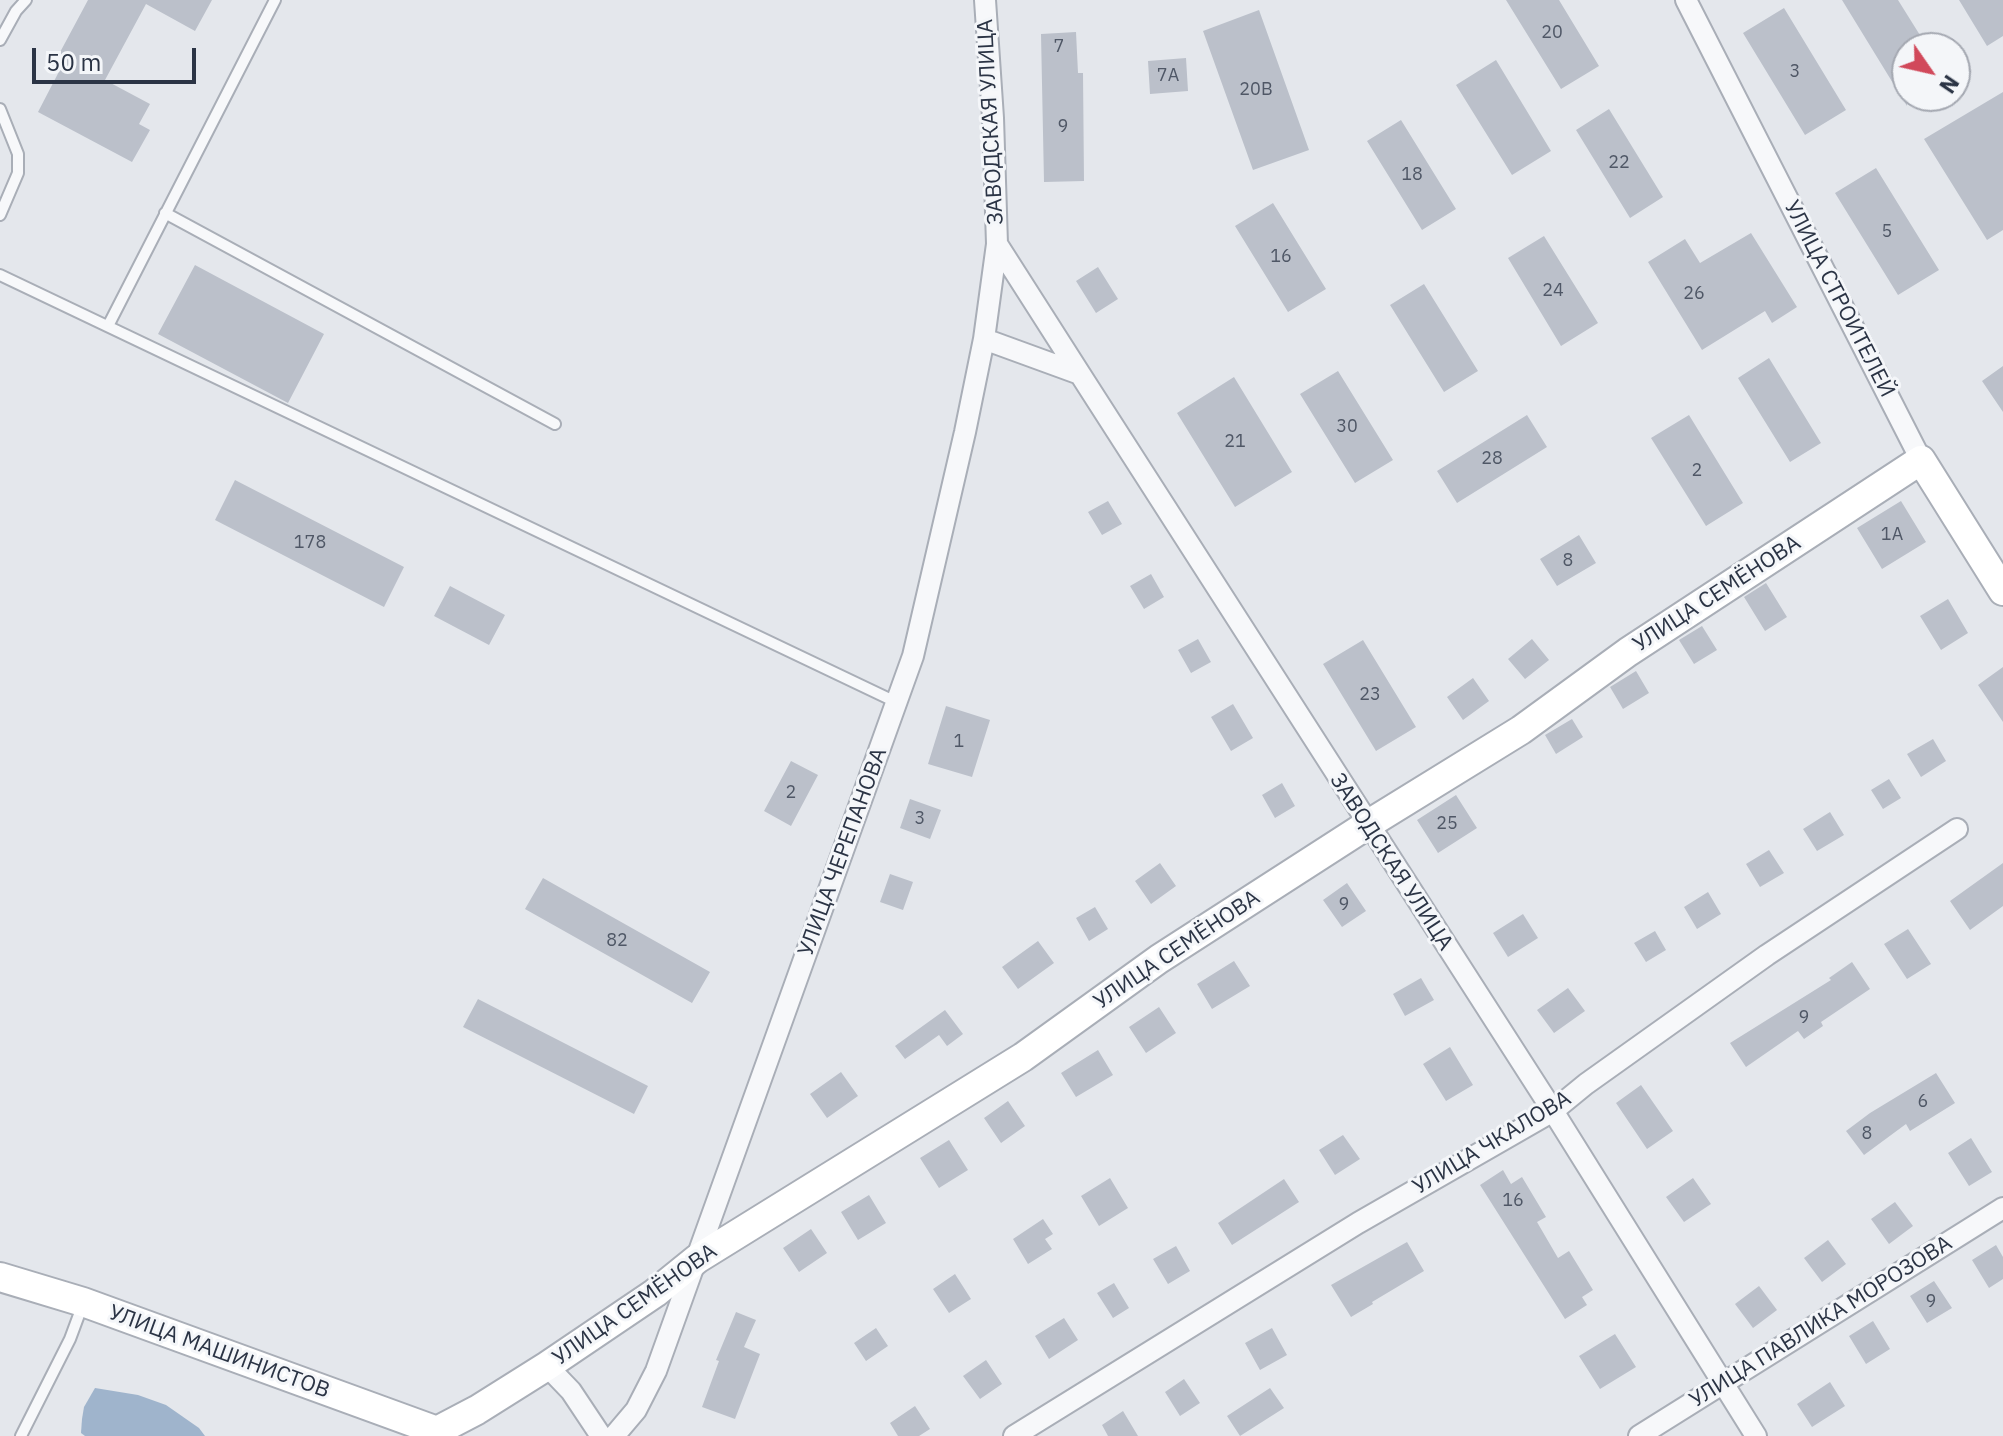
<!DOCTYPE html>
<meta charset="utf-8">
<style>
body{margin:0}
#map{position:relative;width:2003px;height:1436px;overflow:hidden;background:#e4e7ec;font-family:"IBM Plex Sans",sans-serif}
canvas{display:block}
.north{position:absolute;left:1891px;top:32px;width:80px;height:80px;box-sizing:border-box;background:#f4f6f9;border:2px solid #a4a8b1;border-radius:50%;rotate:124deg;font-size:22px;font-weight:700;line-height:32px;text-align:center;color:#2b3445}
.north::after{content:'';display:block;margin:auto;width:28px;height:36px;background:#d1495b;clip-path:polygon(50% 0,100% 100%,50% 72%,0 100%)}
.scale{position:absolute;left:32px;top:48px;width:164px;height:36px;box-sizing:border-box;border:4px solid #2b3445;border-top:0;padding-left:10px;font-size:24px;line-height:28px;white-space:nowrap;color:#2b3445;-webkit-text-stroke:6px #f4f6f9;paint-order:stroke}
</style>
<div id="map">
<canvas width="2003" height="1436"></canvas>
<div class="north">N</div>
<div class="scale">50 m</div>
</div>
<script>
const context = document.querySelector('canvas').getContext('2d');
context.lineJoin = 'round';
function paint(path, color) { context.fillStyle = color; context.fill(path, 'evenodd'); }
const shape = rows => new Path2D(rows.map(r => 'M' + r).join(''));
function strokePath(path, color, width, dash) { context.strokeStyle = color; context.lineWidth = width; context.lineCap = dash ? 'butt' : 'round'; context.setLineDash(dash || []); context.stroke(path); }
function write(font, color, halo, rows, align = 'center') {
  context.font = font + ' "IBM Plex Sans",sans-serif'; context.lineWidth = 6; context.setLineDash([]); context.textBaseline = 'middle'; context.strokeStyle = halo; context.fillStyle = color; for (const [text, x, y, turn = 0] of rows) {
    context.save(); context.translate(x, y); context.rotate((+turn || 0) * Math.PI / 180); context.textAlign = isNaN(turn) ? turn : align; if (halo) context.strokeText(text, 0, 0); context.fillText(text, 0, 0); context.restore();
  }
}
paint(shape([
 [95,1388,138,1395,166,1405,199,1428,205,1436,85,1436,81,1433,82,1419,84,1407]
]), '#9fb4cc');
paint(shape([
 [88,0,212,0,195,31,146,4,105,80,150,104,139,124,150,130,132,162,38,112,65,60,58,56],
 [1506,0,1559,0,1599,66,1561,89],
 [1842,0,1898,0,1928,48,1907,48,1907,106],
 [1959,0,2003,0,2003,36,1987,46],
 [1784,8,1846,110,1805,135,1743,33],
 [1259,10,1309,150,1253,170,1203,31],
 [1076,32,1078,73,1083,73,1084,181,1044,182,1041,34],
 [1186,58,1188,91,1150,94,1148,61],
 [1496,60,1551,151,1512,175,1456,85],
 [2003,92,2003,230,1987,240,1924,139],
 [1609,109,1663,197,1630,218,1576,130],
 [1401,120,1456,209,1422,230,1367,141],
 [1876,168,1939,270,1898,295,1835,193],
 [1273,203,1326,289,1288,312,1235,226],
 [1751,233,1797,307,1772,323,1765,311,1702,350,1648,262,1685,239,1700,263],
 [1544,236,1598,323,1561,346,1508,258],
 [195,265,324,334,288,403,158,334],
 [1098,267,1118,299,1096,313,1076,281],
 [1424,284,1478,371,1444,392,1390,305],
 [1769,358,1821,443,1790,462,1738,378],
 [2003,366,2003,412,1982,381],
 [1338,371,1393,460,1355,483,1300,394],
 [1234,377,1292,472,1235,507,1177,413],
 [1527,415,1547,447,1457,503,1437,471],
 [1689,415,1743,503,1706,526,1651,438],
 [235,480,404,567,384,607,215,520],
 [1108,501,1122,524,1102,535,1088,512],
 [1901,501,1926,542,1882,569,1857,528],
 [1579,535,1596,563,1557,586,1540,559],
 [1151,574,1164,597,1144,609,1130,586],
 [1766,583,1787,617,1765,631,1744,597],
 [450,586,505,615,489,645,434,616],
 [1948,599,1968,633,1941,650,1920,616],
 [1702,626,1717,650,1694,664,1679,640],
 [1198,639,1211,662,1191,673,1178,650],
 [1532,639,1549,660,1525,679,1508,659],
 [1363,640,1416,727,1376,751,1323,664],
 [2003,667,2003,722,1978,685],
 [1636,671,1649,693,1623,709,1610,687],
 [1473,678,1489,701,1463,720,1447,697],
 [1233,704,1253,738,1231,751,1211,717],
 [946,706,990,720,972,777,928,764],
 [1572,719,1583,737,1556,754,1545,735],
 [1933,739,1946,761,1921,777,1907,754],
 [791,761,818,775,791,826,764,811],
 [1889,779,1901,798,1883,809,1871,790],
 [1282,783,1295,806,1275,818,1262,795],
 [1456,795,1477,828,1438,853,1417,820],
 [910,799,941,810,930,839,900,828],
 [1830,812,1844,835,1817,851,1803,829],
 [1769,850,1784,873,1760,887,1746,864],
 [1160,863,1176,886,1151,904,1135,881],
 [2003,863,2003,906,1970,930,1950,901],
 [890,874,913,882,903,910,880,902],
 [543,878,710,972,692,1003,525,909],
 [1347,883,1366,911,1342,927,1323,900],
 [1708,892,1721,914,1697,929,1684,907],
 [1095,907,1108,929,1089,941,1076,918],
 [1523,914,1538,938,1508,957,1493,933],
 [1908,929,1931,964,1907,979,1884,944],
 [1655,931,1666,950,1646,962,1634,943],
 [1038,941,1054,963,1018,989,1002,967],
 [1234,961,1250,986,1212,1009,1197,984],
 [1852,962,1870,989,1821,1022,1823,1026,1804,1039,1798,1031,1746,1067,1730,1043,1831,980,1829,978],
 [1421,978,1434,1000,1405,1016,1393,994],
 [1568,988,1585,1011,1554,1033,1537,1010],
 [478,999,648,1086,634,1114,463,1027],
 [1159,1007,1176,1033,1146,1053,1129,1027],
 [945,1010,963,1034,947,1046,939,1035,905,1059,895,1046],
 [1450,1047,1473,1085,1446,1101,1423,1064],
 [1098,1050,1113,1075,1076,1097,1061,1073],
 [841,1072,858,1096,827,1118,810,1094],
 [1936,1073,1955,1103,1910,1131,1906,1124,1864,1155,1846,1131,1870,1113],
 [1641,1085,1673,1131,1647,1149,1616,1103],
 [1008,1101,1025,1126,1001,1143,984,1118],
 [1343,1135,1360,1159,1335,1175,1319,1150],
 [1971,1138,1992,1172,1969,1186,1948,1153],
 [949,1140,968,1170,939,1188,920,1158],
 [1503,1170,1511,1184,1522,1177,1546,1217,1537,1222,1558,1258,1569,1251,1593,1290,1582,1297,1587,1305,1565,1319,1480,1185],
 [1110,1178,1128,1208,1099,1226,1081,1196],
 [1693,1178,1711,1204,1684,1222,1666,1197],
 [1284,1179,1299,1202,1232,1245,1218,1223],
 [869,1195,886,1223,858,1240,841,1212],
 [1895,1202,1913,1226,1889,1244,1871,1219],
 [1043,1219,1053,1234,1045,1239,1052,1249,1028,1264,1013,1239],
 [811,1229,827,1253,799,1272,783,1248],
 [1828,1240,1846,1264,1822,1282,1804,1258],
 [1407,1242,1424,1271,1372,1302,1373,1304,1351,1317,1331,1285],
 [1996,1245,2003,1257,2003,1279,1989,1288,1972,1260],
 [1176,1246,1190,1271,1168,1284,1153,1259],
 [955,1274,971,1299,949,1313,933,1289],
 [1934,1281,1952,1308,1927,1323,1910,1296],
 [1114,1283,1129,1308,1113,1318,1097,1293],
 [1759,1286,1777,1310,1753,1328,1735,1304],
 [736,1312,756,1320,744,1347,760,1354,735,1419,702,1407,719,1361,716,1360],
 [1064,1318,1078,1340,1049,1359,1035,1336],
 [1873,1321,1890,1349,1866,1364,1849,1336],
 [876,1328,888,1346,866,1361,854,1343],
 [1272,1328,1287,1355,1260,1370,1245,1343],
 [1615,1334,1636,1367,1600,1389,1579,1356],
 [986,1360,1002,1384,980,1399,963,1376],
 [1184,1379,1200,1403,1180,1416,1165,1392],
 [1830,1382,1845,1406,1812,1427,1797,1404],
 [1270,1388,1284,1408,1240,1436,1227,1416],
 [915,1406,930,1429,919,1436,898,1436,890,1423],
 [1123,1411,1138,1436,1108,1436,1102,1425]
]), '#bbc0ca');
const lane = shape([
 [0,40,16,11,26,0],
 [0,109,18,154,18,173,0,215],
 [165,213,555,424],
 [0,275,898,703],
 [108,326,275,0],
 [21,1436,70,1339,83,1304]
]);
const street = shape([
 [1686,0,1921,460],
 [997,244,1080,374],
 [984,339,1080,374,1553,1111,1756,1436],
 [547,1366,571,1391,601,1436],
 [614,1436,636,1410,656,1371,913,656,965,432,984,339,997,244,993,118,985,0],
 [1014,1436,1358,1223,1553,1111,1586,1084,1767,955,1957,829],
 [1639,1436,2003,1208]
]);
const secondary = shape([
 [0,1277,83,1302,437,1431,477,1410,547,1366,655,1293,697,1259,1023,1057,1159,959,1367,825,1521,730,1628,652,1921,460,2003,591]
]);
strokePath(lane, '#a9aeb7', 14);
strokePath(street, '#a9aeb7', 24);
strokePath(secondary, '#a9aeb7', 32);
strokePath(lane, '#f7f8fa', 10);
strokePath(street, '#f7f8fa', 20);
strokePath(secondary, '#fff', 28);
write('18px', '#4f5766', null, [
 ["20",1552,33],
 ["7",1059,47],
 ["3",1795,72],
 ["7А",1168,76],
 ["20В",1256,90],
 ["9",1063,127],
 ["22",1619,163],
 ["18",1412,175],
 ["5",1887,232],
 ["16",1281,257],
 ["24",1553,291],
 ["26",1694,294],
 ["30",1347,427],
 ["21",1235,442],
 ["28",1492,459],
 ["2",1697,471],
 ["1А",1892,535],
 ["178",310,543],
 ["8",1568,561],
 ["23",1370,695],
 ["1",959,742],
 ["2",791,793],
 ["3",920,819],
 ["25",1447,824],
 ["9",1344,905],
 ["82",617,941],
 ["9",1804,1018],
 ["6",1923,1102],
 ["8",1867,1134],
 ["16",1513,1201],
 ["9",1931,1302]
]);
write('22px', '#2b3445', '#f4f6f9', [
 ["ЗАВОДСКАЯ УЛИЦА",991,122,-93],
 ["УЛИЦА СТРОИТЕЛЕЙ",1839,299,63],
 ["УЛИЦА СЕМЁНОВА",1717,594,-33],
 ["УЛИЦА ЧЕРЕПАНОВА",843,852,-70],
 ["ЗАВОДСКАЯ УЛИЦА",1391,862,57],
 ["УЛИЦА СЕМЁНОВА",1177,950,-34],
 ["УЛИЦА ЧКАЛОВА",1492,1143,-31],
 ["УЛИЦА СЕМЁНОВА",635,1305,-35],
 ["УЛИЦА ПАВЛИКА МОРОЗОВА",1821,1322,-32],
 ["УЛИЦА МАШИНИСТОВ",219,1352,20]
]);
</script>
